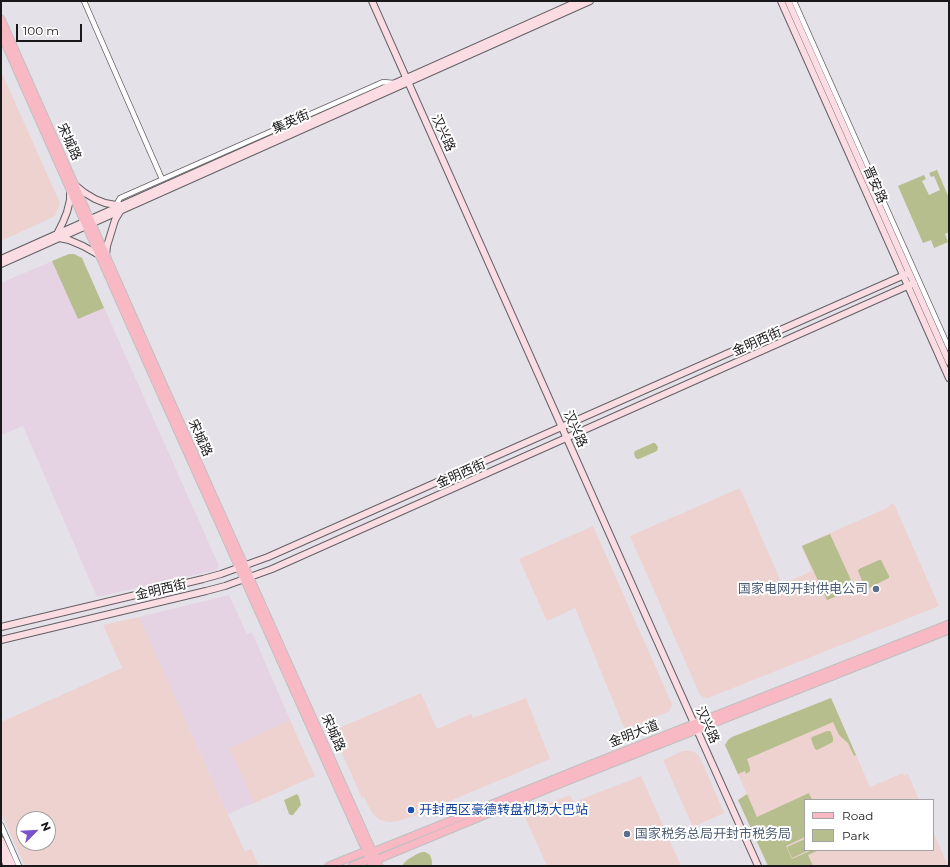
<!DOCTYPE html>
<meta charset="utf-8">
<style>
body{margin:0}
#map{position:relative;width:950px;height:867px;overflow:hidden;background:#e4e2e8;font-family:Montserrat,sans-serif}
canvas{display:block}
.frame{position:absolute;inset:0;border:2px solid #19191b;pointer-events:none}
.legend{position:absolute;left:804px;top:799px;width:130px;height:52px;box-sizing:border-box;background:#fff;border:1px solid #a3a3a4;margin:0;padding:5px 7px;list-style:none;font-size:12px;color:#19191b}
.legend li{display:flex;align-items:center;gap:8px;height:20px}
.legend b{width:20px;border:1px solid #a3a3a4}
.north{position:absolute;left:16px;top:811px;width:40px;height:40px;box-sizing:border-box;background:#fff;border:1px solid #a3a3a4;border-radius:50%;rotate:66deg;font-size:11px;font-weight:700;line-height:16px;text-align:center;color:#19191b}
.north::after{content:'';display:block;margin:auto;width:14px;height:18px;background:#7952cb;clip-path:polygon(50% 0,100% 100%,50% 72%,0 100%)}
.scale{position:absolute;left:16px;top:24px;width:66px;height:18px;box-sizing:border-box;border:2px solid #19191b;border-top:0;padding-left:5px;font-size:12px;line-height:14px;white-space:nowrap;color:#19191b;-webkit-text-stroke:3px #fff;paint-order:stroke}
</style>
<div id="map">
<canvas width="950" height="867"></canvas>
<div class="frame"></div>
<ul class="legend">
<li><b style="height:5px;background:#f8b9c5"></b>Road</li>
<li><b style="height:11px;background:#b6be8d"></b>Park</li>
</ul>
<div class="north">N</div>
<div class="scale">100 m</div>
</div>
<script>
const context = document.querySelector('canvas').getContext('2d');
context.lineJoin = 'round';
function paint(path, color) { context.fillStyle = color; context.fill(path, 'evenodd'); }
const shape = rows => new Path2D(rows.map(r => 'M' + r).join(''));
function strokePath(path, color, width, dash) { context.strokeStyle = color; context.lineWidth = width; context.lineCap = dash ? 'butt' : 'round'; context.setLineDash(dash || []); context.stroke(path); }
function write(font, color, halo, rows, align = 'center') {
  context.font = font + ' Montserrat,"Noto Sans SC",sans-serif'; context.lineWidth = 4; context.setLineDash([]); context.textBaseline = 'middle'; context.strokeStyle = halo; context.fillStyle = color; for (const [text, x, y, turn = 0] of rows) {
    context.save(); context.translate(x, y); context.rotate((+turn || 0) * Math.PI / 180); context.textAlign = isNaN(turn) ? turn : align; if (halo) context.strokeText(text, 0, 0); context.fillText(text, 0, 0); context.restore();
  }
}
paint(shape([
 [1,71,60,203,55,216,1,241],
 [740,488,782,584,812,571,801,546,889,507,888,506,892,504,894,504,939,606,708,698,703,697,700,695,630,536],
 [593,526,672,704,670,711,625,730,575,608,547,621,519,559],
 [139,617,245,852,251,849,259,866,25,866,1,813,1,722,122,668,103,625],
 [24,819,48,819,48,843,24,843],
 [421,693,437,729,471,714,473,718,526,698,550,759,424,812,399,821,389,822,380,820,377,818,372,813,364,797,362,798,332,731],
 [831,698,870,787,903,773,904,776,908,774,919,800,805,800,805,850,933,850,933,831,948,866,779,866,725,745,728,740,732,737],
 [290,720,315,776,254,803,229,748],
 [683,751,691,751,696,753,700,757,724,813,693,827,663,760],
 [641,776,681,866,547,866,523,813,570,795,574,802]
]), '#edd2d0');
paint(shape([
 [69,254,74,254,82,258,219,566,216,570,97,597,23,426,1,435,1,283],
 [229,595,247,634,252,632,290,720,229,748,254,803,228,814,139,617]
]), '#e5d3e3');
paint(shape([
 [937,170,949,198,949,232,945,234,948,242,934,248,931,240,923,243,898,186,924,175,926,179,922,181,929,195,940,190,934,176,931,177,929,173],
 [69,254,74,254,82,258,104,308,78,319,52,261],
 [653,443,655,443,658,447,657,451,639,459,637,459,635,457,634,453,635,451],
 [830,534,855,589,827,600,802,546],
 [879,560,881,560,889,576,889,578,867,589,865,588,858,571,859,569],
 [831,698,856,755,854,756,848,743,839,735,833,722,747,759,750,768,750,771,746,774,745,771,738,774,725,745,728,740,732,737],
 [827,731,830,731,831,732,833,738,833,742,817,750,815,749,811,739,812,737],
 [809,793,812,800,805,800,805,837,786,846,792,859,812,850,819,850,808,855,813,866,768,866,738,800,747,794,757,817],
 [297,794,299,797,301,805,293,815,291,815,289,814,284,800],
 [805,839,805,850,809,850,792,858,787,847],
 [422,852,425,852,430,855,432,861,432,866,402,866,404,863,407,860,417,854]
]), '#b6be8d');
const street = shape([
 [84,1,162,179],
 [794,1,949,348],
 [115,207,120,198,383,82,394,83],
 [1,825,19,866]
]);
const secondary = shape([
 [372,1,654,634,758,866],
 [781,1,949,378],
 [788,1,949,362],
 [75,185,85,193,95,199,105,203,116,205,121,205],
 [57,234,63,222,67,212,70,200,70,190],
 [59,238,69,240,83,246,99,255],
 [106,255,107,246,115,220,121,210],
 [1,259,579,1],
 [1,264,590,1],
 [1,627,203,579,221,574,268,557,909,273],
 [1,640,206,591,225,586,272,569,914,283],
 [1,840,13,866],
 [1,852,7,866]
]);
const primary = shape([
 [1,19,163,384,379,866],
 [1,34,145,358,373,866],
 [329,866,366,851,373,852,589,765,949,624],
 [352,866,370,859,376,860,562,783,949,630]
]);
strokePath(street, '#626065', 6);
strokePath(secondary, '#626065', 8);
strokePath(primary, '#bfbfbf', 9);
strokePath(street, '#fff', 4.5);
strokePath(secondary, '#fbdce2', 6);
strokePath(primary, '#f8b9c5', 7);
for (const [x, y, r, color] of [
 [876,589,4,"#5c6f8a"],
 [411,810,4,"#1a4fb4"],
 [627,834,4,"#5c6f8a"]
]) { const dot = new Path2D(); dot.arc(x, y, r, 0, 2 * Math.PI); context.fillStyle = color; context.fill(dot); strokePath(dot, '#fff', 1.5); }
write('13px', '#19191b', '#fff', [
 ["集英街",291,122,-24],
 ["汉兴路",443,133,66],
 ["宋城路",69,142,66],
 ["晋安路",875,185,66],
 ["金明西街",757,342,-24],
 ["汉兴路",575,429,66],
 ["宋城路",200,438,66],
 ["金明西街",461,474,-24],
 ["金明西街",161,590,-13],
 ["汉兴路",707,725,66],
 ["宋城路",333,733,66],
 ["金明大道",634,734,-21]
]);
write('13px', '#4e5e75', '#fff', [
 ["国家电网开封供电公司",868,589],
 ["国家税务总局开封市税务局",635,834,"left"]
], 'right');
write('13px', '#164399', '#fff', [
 ["开封西区豪德转盘机场大巴站",419,810]
], 'left');
</script>
